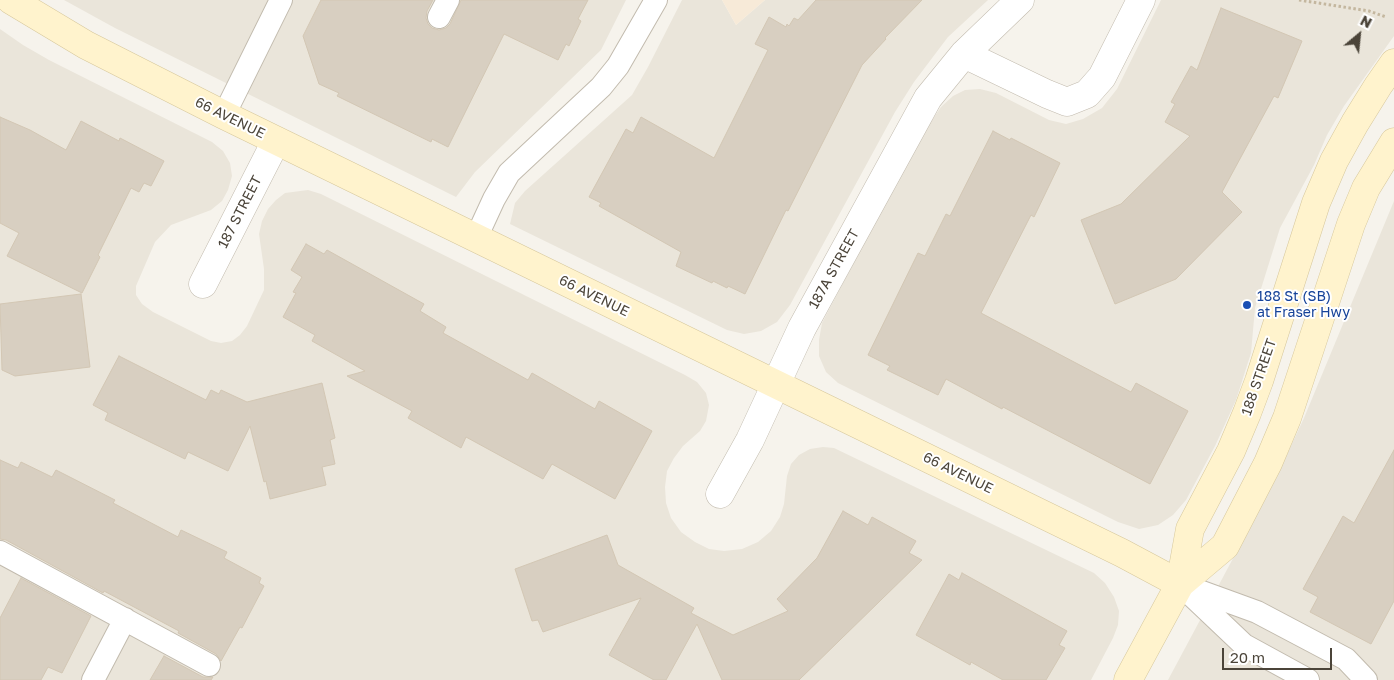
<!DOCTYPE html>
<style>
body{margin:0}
#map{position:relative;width:1394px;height:680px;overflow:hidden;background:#f6f3ec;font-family:"Golos Text",sans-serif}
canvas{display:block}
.north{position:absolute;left:1334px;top:10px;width:50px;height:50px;-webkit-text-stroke:4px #fff;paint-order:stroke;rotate:28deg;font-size:14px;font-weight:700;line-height:20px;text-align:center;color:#4b4439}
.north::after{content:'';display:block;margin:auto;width:18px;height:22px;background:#4b4439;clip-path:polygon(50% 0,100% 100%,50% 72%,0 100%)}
.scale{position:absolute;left:1222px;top:648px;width:110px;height:22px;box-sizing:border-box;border:2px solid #4b4439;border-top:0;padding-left:6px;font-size:15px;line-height:18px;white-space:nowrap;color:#4b4439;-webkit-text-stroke:4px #fff;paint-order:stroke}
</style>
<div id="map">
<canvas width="1394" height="680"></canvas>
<div class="north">N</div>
<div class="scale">20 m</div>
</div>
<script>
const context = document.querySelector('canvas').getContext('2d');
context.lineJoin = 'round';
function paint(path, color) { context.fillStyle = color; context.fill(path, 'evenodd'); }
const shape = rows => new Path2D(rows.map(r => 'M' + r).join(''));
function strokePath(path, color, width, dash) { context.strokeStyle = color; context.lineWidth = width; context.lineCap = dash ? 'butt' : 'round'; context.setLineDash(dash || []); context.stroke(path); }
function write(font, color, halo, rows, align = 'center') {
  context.font = font + ' "Golos Text",sans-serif'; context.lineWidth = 4; context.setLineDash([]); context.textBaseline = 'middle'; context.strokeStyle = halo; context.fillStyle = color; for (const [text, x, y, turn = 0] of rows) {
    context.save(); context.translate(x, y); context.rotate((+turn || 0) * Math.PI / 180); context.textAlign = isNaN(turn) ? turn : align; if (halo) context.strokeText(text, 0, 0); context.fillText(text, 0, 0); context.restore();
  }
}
paint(shape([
 [64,0,626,0,601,50,475,172,456,197,115,28],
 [682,0,722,0,736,25,765,0,988,0,948,37,914,82,895,112,790,305,777,322,761,331,744,334,727,330,510,224,515,203,525,191,632,95,648,67],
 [1161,0,1394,0,1394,36,1344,106,1327,135,1314,165,1280,228,1255,308,1251,353,1236,400,1215,446,1186,500,1173,515,1158,525,1139,529,1118,522,838,383,826,372,819,356,819,340,822,323,919,139,941,107,953,96,965,90,980,89,996,93,1049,120,1066,124,1083,119,1102,108,1117,89],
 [0,29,23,45,49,60,212,142,223,151,230,163,232,176,228,190,222,201,211,210,171,225,155,242,136,286,136,295,142,304,153,312,211,341,221,343,232,341,240,335,247,326,264,290,264,269,259,234,262,221,268,209,276,200,285,193,308,190,321,194,685,375,697,382,706,393,709,405,706,421,700,431,683,446,674,458,667,471,665,487,666,503,671,518,681,532,695,542,709,549,724,551,742,549,758,542,771,531,780,517,784,504,787,476,791,464,799,455,810,449,823,447,834,448,1094,573,1105,583,1114,597,1119,611,1118,625,1113,638,1091,680,0,680],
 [1394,201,1394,680,1168,680,1276,478,1304,418]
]), '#eae5da');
paint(shape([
 [722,0,765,0,736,25]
]), '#f7ead8');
const building = shape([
 [321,0,433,0,427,11,426,18,428,24,432,28,439,30,446,28,450,24,461,0,588,0,578,19,581,21,569,46,566,44,558,60,504,34,448,147,432,139,431,142,337,96,339,93,319,84,303,36,321,0],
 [816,0,922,0,885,38,886,39,862,65,788,211,786,210,745,294,728,286,727,288,713,281,712,283,676,266,681,252,599,206,601,203,589,197,626,129,633,133,641,117,714,158,768,50,755,44,769,17,786,27,787,24,789,26,794,18,798,20,816,0],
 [1221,8,1302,41,1278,98,1274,96,1222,192,1242,212,1176,279,1115,304,1081,220,1121,204,1190,136,1165,122,1175,104,1171,102,1191,66,1197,70,1221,8],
 [0,117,30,130,66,150,81,121,119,141,120,138,164,161,151,186,144,183,139,192,131,188,98,255,100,257,82,293,7,256,19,233,0,223,0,117],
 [993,131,1010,140,1011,138,1060,163,1034,217,1031,215,981,313,1131,392,1136,383,1188,411,1150,484,1003,407,1002,409,946,379,938,395,887,370,890,366,868,355,918,253,925,256,946,214,950,216,993,131],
 [306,244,324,254,327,250,424,304,420,311,446,327,443,333,528,380,532,373,595,409,599,401,652,431,615,499,552,464,543,479,466,437,461,448,408,418,412,411,347,376,365,371,312,341,315,335,283,317,296,293,293,292,302,277,291,270,306,244],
 [81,294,90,367,15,376,2,370,0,304,81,294],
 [119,356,206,400,211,390,219,394,221,390,247,402,322,383,335,438,330,440,335,464,322,467,326,485,270,499,266,481,264,482,250,426,228,471,188,452,185,459,105,420,108,413,93,405,119,356],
 [1394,450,1394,601,1371,644,1310,612,1318,597,1303,589,1343,516,1354,523,1394,450],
 [0,460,18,468,21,462,52,477,56,470,115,500,113,503,178,537,181,530,227,552,224,558,261,578,259,583,264,586,242,628,240,627,221,661,216,654,178,633,179,631,104,591,103,593,6,540,0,539,0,460],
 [843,511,868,525,872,517,916,541,909,553,922,560,799,680,722,680,697,624,666,680,654,680,609,655,641,598,543,632,538,620,532,621,515,569,607,535,618,565,694,608,691,613,733,635,788,611,777,599,817,558,843,511],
 [962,573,1067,631,1059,645,1065,648,1046,680,1003,680,971,662,970,665,916,635,949,574,959,580,962,573],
 [21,578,91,616,62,673,48,667,41,680,0,680,0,618,21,578],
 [164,656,203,677,213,677,211,680,150,680,164,656]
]);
paint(building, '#d8cfc1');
strokePath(building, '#d3c7b4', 1);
const lane = shape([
 [439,17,448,0],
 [224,115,281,0],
 [476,238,494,199,509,173,601,87,618,66,656,0],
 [0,552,209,665],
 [1180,584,1257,612,1346,659,1366,680],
 [1186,590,1244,645,1308,680],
 [93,680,125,619]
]);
const street = shape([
 [964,54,1047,94,1067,102,1087,94,1102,77,1141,0],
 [203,284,276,141],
 [720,494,750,440,802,328,928,98,964,54,1020,0]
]);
const secondary = shape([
 [11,0,86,45,224,115,1122,553,1180,584],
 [1180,584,1225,546,1268,463,1287,418,1351,224,1366,188,1394,142],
 [1128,680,1180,584,1190,529,1231,451,1247,413,1259,381,1316,203,1334,161,1355,123,1378,86,1394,63]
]);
strokePath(lane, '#c2bbae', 24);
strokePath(street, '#c2bbae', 29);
strokePath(secondary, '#d6c79b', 29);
strokePath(shape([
 [1299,0,1369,11,1386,17]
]), '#c4b79f', 3, [2.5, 2.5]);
strokePath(lane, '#fff', 22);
strokePath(street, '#fff', 28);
strokePath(secondary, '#fff3cd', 28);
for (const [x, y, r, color] of [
 [1247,305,5,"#1a4fb4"]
]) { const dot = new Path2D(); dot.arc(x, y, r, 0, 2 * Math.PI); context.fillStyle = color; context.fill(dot); strokePath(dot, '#fff', 2); }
write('14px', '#4b4439', '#fff', [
 ["66 AVENUE",230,118,26],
 ["187 STREET",240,212,-63],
 ["187A STREET",834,269,-61],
 ["66 AVENUE",594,296,26],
 ["188 STREET",1259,377,-71],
 ["66 AVENUE",958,473,26]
]);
write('14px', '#164399', '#fff', [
 ["188 St (SB)",1257,297],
 ["at Fraser Hwy",1257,313]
], 'left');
</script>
